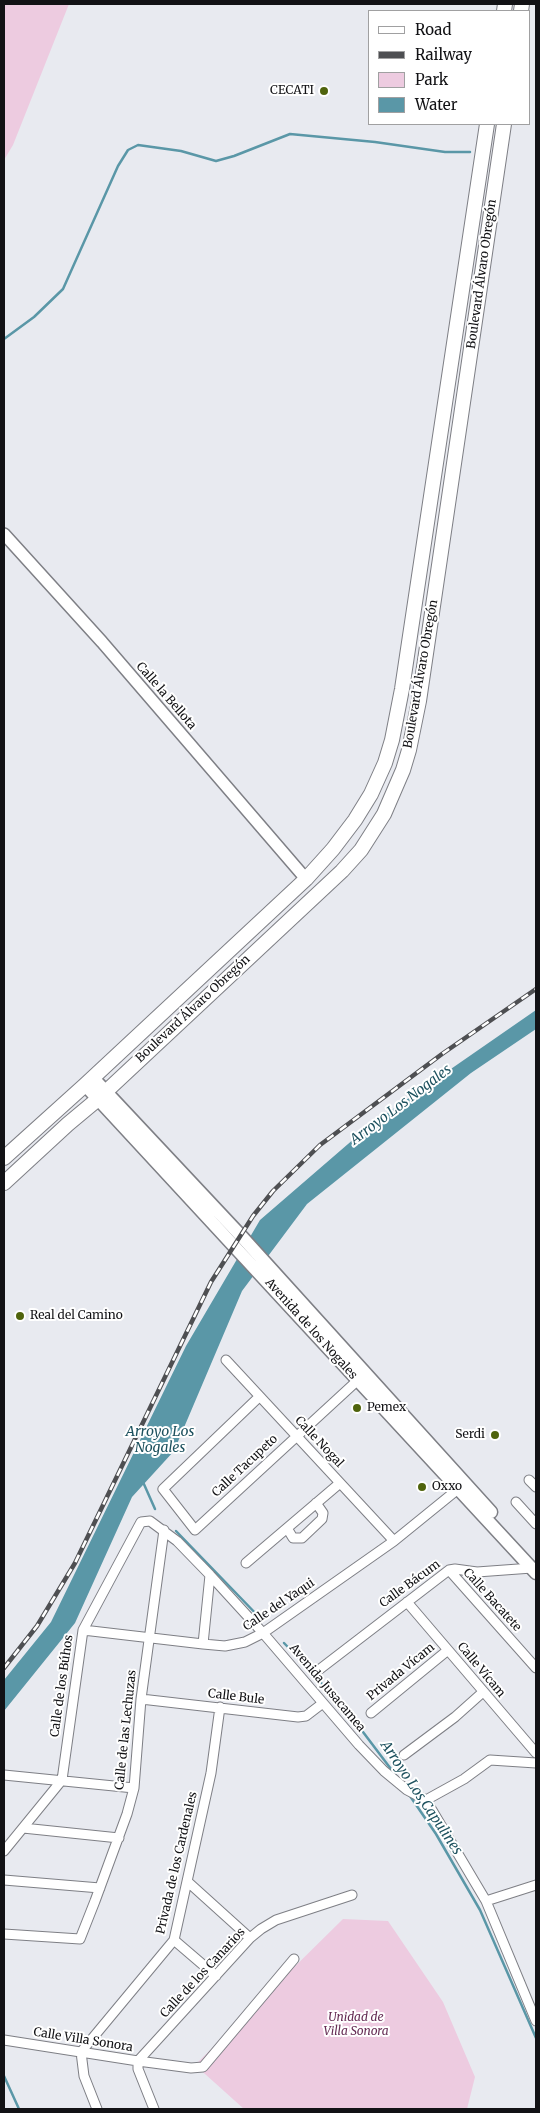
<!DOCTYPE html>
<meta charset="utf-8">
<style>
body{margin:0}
#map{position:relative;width:540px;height:2113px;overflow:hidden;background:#e8eaf0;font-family:Merriweather,serif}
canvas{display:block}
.frame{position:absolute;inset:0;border:5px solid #121215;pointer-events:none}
.legend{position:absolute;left:368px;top:10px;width:162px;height:115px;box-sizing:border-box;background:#fff;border:1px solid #a0a0a1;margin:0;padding:6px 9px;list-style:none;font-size:15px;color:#121215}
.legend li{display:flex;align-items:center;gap:10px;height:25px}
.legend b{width:25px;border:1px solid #a0a0a1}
</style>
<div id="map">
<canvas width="540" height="2113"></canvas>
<div class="frame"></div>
<ul class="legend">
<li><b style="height:6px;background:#fff"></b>Road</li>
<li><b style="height:6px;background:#4e4f52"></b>Railway</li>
<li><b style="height:14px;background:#edcbe0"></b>Park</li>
<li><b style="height:14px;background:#5a97a7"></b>Water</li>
</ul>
</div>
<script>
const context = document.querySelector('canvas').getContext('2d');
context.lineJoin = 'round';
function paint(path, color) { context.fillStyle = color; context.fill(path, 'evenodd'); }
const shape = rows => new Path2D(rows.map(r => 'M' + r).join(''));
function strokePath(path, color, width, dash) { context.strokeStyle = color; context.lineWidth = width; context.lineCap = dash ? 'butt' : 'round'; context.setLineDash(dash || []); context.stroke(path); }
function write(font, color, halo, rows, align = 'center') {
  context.font = font + ' Merriweather,serif'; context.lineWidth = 4; context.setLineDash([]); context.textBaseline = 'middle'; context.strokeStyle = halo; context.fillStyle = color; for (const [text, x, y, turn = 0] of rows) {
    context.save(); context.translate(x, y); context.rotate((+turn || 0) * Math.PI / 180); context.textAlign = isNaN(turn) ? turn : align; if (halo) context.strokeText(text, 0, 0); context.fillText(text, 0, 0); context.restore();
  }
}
paint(shape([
 [4,4,69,4,13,145,4,160],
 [343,1919,388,1921,443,2002,475,2077,467,2109,244,2109,195,2065]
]), '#edcbe0');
paint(shape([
 [536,1010,536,1029,471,1073,307,1204,242,1291,174,1451,132,1497,75,1623,4,1711,4,1680,51,1622,186,1346,260,1220,370,1125]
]), '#5a97a7');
strokePath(shape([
 [4,339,34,317,63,289,118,166,128,150,138,145,181,151,216,161,234,156,290,134,375,142,445,152,470,152],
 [143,1482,155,1509],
 [176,1531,262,1620],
 [284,1643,311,1671,363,1732,397,1777],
 [410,1796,436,1834,480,1910,536,2038],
 [4,2076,19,2109]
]), '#5a97a7', 2.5);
const minor = shape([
 [226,1360,394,1541],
 [259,1397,163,1489,195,1530,358,1380],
 [529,1480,536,1487],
 [516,1502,536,1524],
 [287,1528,293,1538,302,1538,322,1519,323,1513,316,1503],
 [246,1563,340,1483],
 [449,1570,536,1668],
 [407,1602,536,1753],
 [83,1630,203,1644,225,1646,245,1642,263,1633,394,1541,463,1485],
 [203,1644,210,1575],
 [320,1669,449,1570,455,1569,477,1572,532,1568],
 [141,1699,298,1717,306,1716,323,1703],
 [371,1713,448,1650],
 [404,1755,455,1717,483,1692],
 [4,1775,134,1788],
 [426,1800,464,1779,490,1760,536,1763],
 [23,1828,119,1838],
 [4,1851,62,1780,83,1630,141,1522,150,1521,177,1541,210,1575,263,1633,359,1745,384,1771,407,1790,426,1800,486,1901,536,2021],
 [4,1880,100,1888],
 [188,1882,250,1938],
 [486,1901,536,1885],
 [4,1934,80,1939,95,1901,127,1814,134,1788,141,1699,164,1530],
 [174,1940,216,1976],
 [4,2040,138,2061,138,2069,154,2109],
 [138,2061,250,1938,261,1929,276,1920,352,1895],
 [138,2061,191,2068,203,2067,294,1959],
 [97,2109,84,2076,81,2052,174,1940,211,1773,220,1707]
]);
const tertiary = shape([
 [4,534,102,642,306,879]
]);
const secondary = shape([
 [93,1078,243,1238,491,1512],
 [85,1085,536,1573]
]);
const trunk = shape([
 [504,11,505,4],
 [521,11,522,4],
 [4,1158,85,1085,306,879,333,849,355,820,371,794,385,763,392,740,402,689,487,124],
 [4,1183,68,1124,98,1099,342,871,361,850,384,814,403,770,409,750,419,701,504,124]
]);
strokePath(minor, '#7e7f85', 11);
strokePath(tertiary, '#7e7f85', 14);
strokePath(secondary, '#7e7f85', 15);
strokePath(trunk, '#7e7f85', 16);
strokePath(minor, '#fff', 9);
strokePath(tertiary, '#fff', 11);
strokePath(secondary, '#fff', 12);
strokePath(trunk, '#fff', 14);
const rail = shape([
 [4,1668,37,1626,75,1563,211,1282,253,1216,273,1191,320,1145,442,1054,536,989]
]);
strokePath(rail, '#4e4f52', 4.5);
strokePath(rail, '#fff', 2.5, [8]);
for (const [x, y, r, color] of [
 [324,91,5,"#4f630c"],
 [20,1316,5,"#4f630c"],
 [357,1408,5,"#4f630c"],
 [495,1435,5,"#4f630c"],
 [422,1487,5,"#4f630c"]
]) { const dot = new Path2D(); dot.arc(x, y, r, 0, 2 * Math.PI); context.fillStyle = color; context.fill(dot); strokePath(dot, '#fff', 2); }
write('12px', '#121215', '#fff', [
 ["CECATI",314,91,"right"],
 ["Real del Camino",30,1316],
 ["Pemex",367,1408],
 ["Serdi",485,1435,"right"],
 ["Oxxo",432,1487]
], 'left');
write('12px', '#121215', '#fff', [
 ["Boulevard Álvaro Obregón",482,274,-82],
 ["Boulevard Álvaro Obregón",421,674,-80],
 ["Calle la Bellota",166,696,49],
 ["Boulevard Álvaro Obregón",193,1009,-43],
 ["Avenida de los Nogales",311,1329,48],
 ["Calle Nogal",319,1442,47],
 ["Calle Tacupeto",245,1466,-43],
 ["Calle Bácum",410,1584,-36],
 ["Calle Bacatete",492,1600,48],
 ["Calle del Yaqui",279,1605,-34],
 ["Calle Vícam",481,1670,50],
 ["Privada Vícam",401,1672,-39],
 ["Calle de los Búhos",62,1686,-82],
 ["Avenida Jusacamea",327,1688,50],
 ["Calle Bule",236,1697,7],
 ["Calle de las Lechuzas",126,1730,-84],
 ["Privada de los Cardenales",177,1863,-77],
 ["Calle de los Canarios",203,1973,-47],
 ["Calle Villa Sonora",83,2040,9]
]);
write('italic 12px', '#652c54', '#fff', [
 ["Unidad de",356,2018],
 ["Villa Sonora",356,2032]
]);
write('italic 14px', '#1d515e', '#fff', [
 ["Arroyo Los Nogales",401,1105,-37],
 ["Arroyo Los",160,1432],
 ["Nogales",160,1448],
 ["Arroyo Los,Capulines",421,1798,56]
]);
</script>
